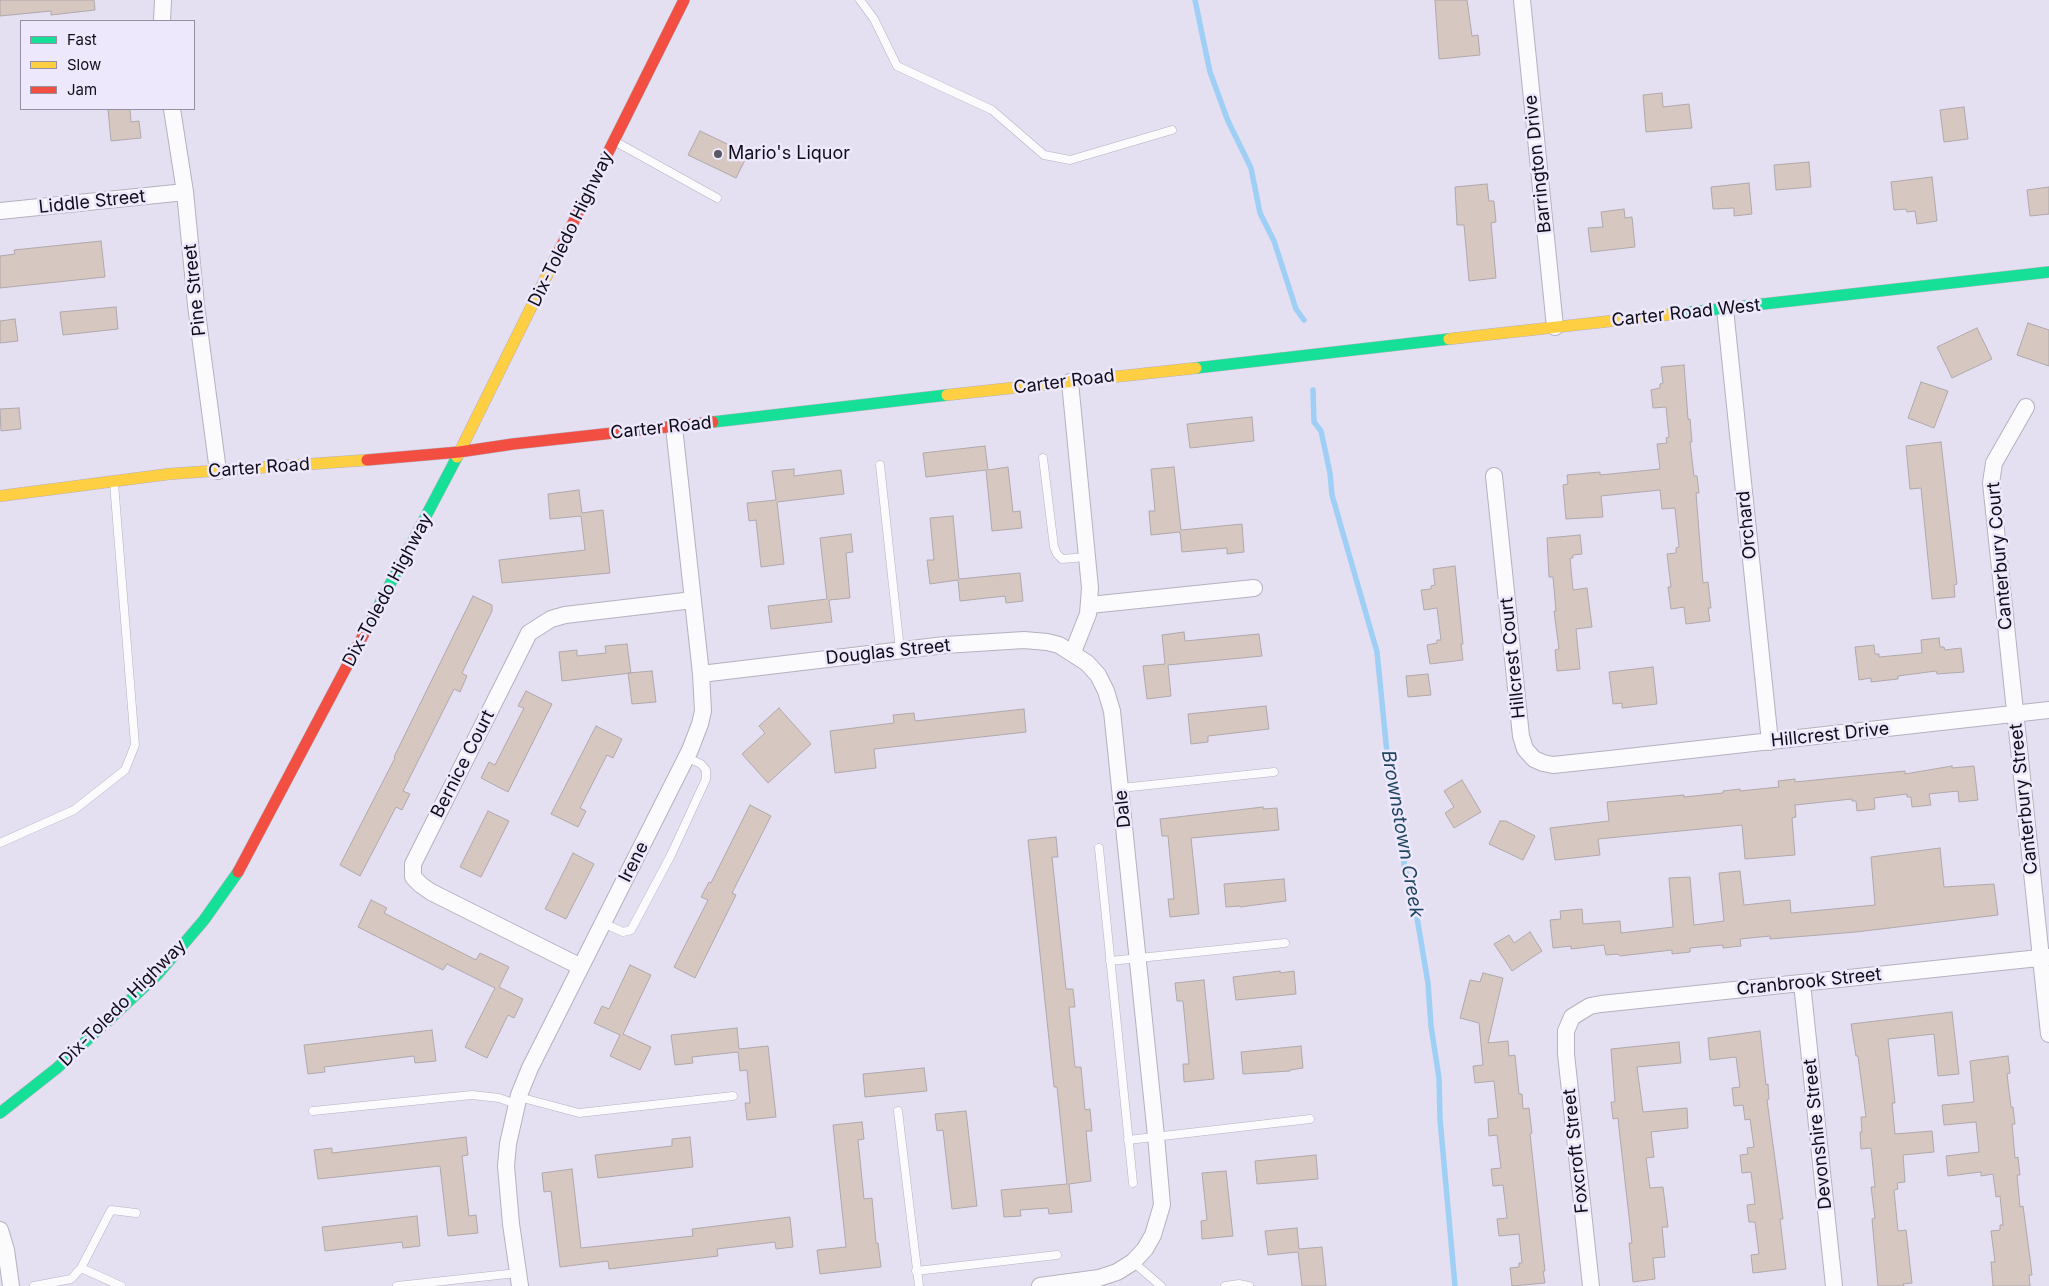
<!DOCTYPE html>
<style>
body{margin:0}
#map{position:relative;width:2049px;height:1286px;overflow:hidden;background:#e4e0f2;font-family:Inter,sans-serif}
canvas{display:block}
.legend{position:absolute;left:20px;top:20px;width:175px;height:90px;box-sizing:border-box;background:#ede8fc;border:1px solid #9590a1;margin:0;padding:6px 9px;list-style:none;font-size:15px;color:#100d18}
.legend li{display:flex;align-items:center;gap:10px;height:25px}
.legend b{width:25px;border:1px solid #9590a1}
</style>
<div id="map">
<canvas width="2049" height="1286"></canvas>
<ul class="legend">
<li><b style="height:6px;background:#16e098"></b>Fast</li>
<li><b style="height:6px;background:#ffcf43"></b>Slow</li>
<li><b style="height:6px;background:#f24e42"></b>Jam</li>
</ul>
</div>
<script>
const context = document.querySelector('canvas').getContext('2d');
context.lineJoin = 'round';
const shape = rows => new Path2D(rows.map(r => 'M' + r).join(''));
function strokePath(path, color, width, dash) { context.strokeStyle = color; context.lineWidth = width; context.lineCap = dash ? 'butt' : 'round'; context.setLineDash(dash || []); context.stroke(path); }
function paint(path, color) { context.fillStyle = color; context.fill(path, 'evenodd'); }
function write(font, color, halo, rows, align = 'center') {
  context.font = font + ' Inter,sans-serif'; context.lineWidth = 5; context.setLineDash([]); context.textBaseline = 'middle'; context.strokeStyle = halo; context.fillStyle = color; for (const [text, x, y, turn = 0] of rows) {
    context.save(); context.translate(x, y); context.rotate((+turn || 0) * Math.PI / 180); context.textAlign = isNaN(turn) ? turn : align; if (halo) context.strokeText(text, 0, 0); context.fillText(text, 0, 0); context.restore();
  }
}
strokePath(shape([
 [1195,0,1210,72,1228,121,1251,168,1260,213,1274,241,1296,309,1304,320],
 [1313,390,1314,422,1321,431,1330,473,1332,495,1377,652,1389,773,1398,794,1405,827,1404,867,1413,894,1428,983,1431,1026,1439,1078,1440,1119,1455,1286]
]), '#9fcff5', 5.5);
const building = shape([
 [0,0,94,0,95,10,51,15,51,11,0,16,0,0],
 [1435,0,1467,0,1472,36,1478,35,1480,55,1439,59,1435,0],
 [1662,93,1663,107,1689,104,1692,128,1646,132,1643,95,1662,93],
 [1964,107,1968,139,1944,142,1940,110,1964,107],
 [108,109,130,109,131,122,139,121,141,138,111,141,108,109],
 [700,131,748,154,736,178,688,155,700,131],
 [1809,162,1811,187,1776,190,1774,165,1809,162],
 [1932,177,1937,221,1917,224,1915,211,1907,212,1906,209,1894,210,1891,182,1932,177],
 [1749,183,1752,214,1734,216,1734,208,1713,209,1711,187,1749,183],
 [1487,184,1489,201,1494,201,1496,222,1491,223,1496,278,1469,281,1464,225,1457,225,1455,187,1487,184],
 [2049,187,2049,214,2030,216,2027,190,2049,187],
 [1624,209,1625,218,1632,217,1635,247,1591,252,1588,228,1603,227,1601,212,1624,209],
 [101,241,105,277,0,288,0,256,15,254,14,250,101,241],
 [116,307,118,329,63,335,60,312,116,307],
 [15,319,18,341,0,343,0,321,15,319],
 [2028,323,2049,330,2049,366,2017,355,2028,323],
 [1977,328,1992,359,1952,378,1937,347,1977,328],
 [1684,365,1688,419,1690,419,1692,442,1690,442,1694,476,1697,476,1699,493,1696,493,1703,583,1708,582,1711,608,1708,608,1710,621,1686,624,1684,607,1671,609,1668,587,1671,587,1667,554,1676,553,1676,548,1679,547,1675,508,1662,509,1660,490,1601,496,1603,517,1566,519,1563,485,1568,484,1567,475,1600,472,1600,475,1660,469,1657,444,1667,443,1666,438,1669,437,1666,407,1653,408,1651,390,1660,388,1660,384,1663,383,1661,367,1684,365],
 [1921,382,1948,391,1934,428,1908,418,1921,382],
 [19,408,21,429,1,431,0,409,19,408],
 [1252,417,1254,441,1190,448,1187,424,1252,417],
 [1941,442,1957,584,1954,585,1955,597,1932,599,1921,488,1910,489,1906,446,1941,442],
 [985,446,988,470,1008,467,1013,512,1020,511,1022,528,992,531,986,470,926,477,923,453,985,446],
 [1174,467,1181,530,1242,524,1244,552,1227,554,1227,548,1182,552,1180,532,1151,535,1149,511,1155,511,1151,469,1174,467],
 [794,469,794,476,841,470,844,494,777,502,784,564,761,567,756,520,749,521,747,503,776,500,772,471,794,469],
 [579,490,582,513,603,510,610,573,502,583,499,560,585,550,581,516,550,519,548,494,579,490],
 [953,516,959,579,1020,573,1023,601,1006,603,1005,596,960,601,958,580,930,584,927,560,934,560,930,518,953,516],
 [851,534,853,552,846,553,850,598,829,600,832,622,771,629,768,606,827,599,820,538,851,534],
 [1580,535,1582,554,1573,555,1573,558,1570,558,1573,590,1587,588,1592,627,1576,629,1580,669,1557,671,1555,650,1559,649,1554,611,1556,611,1553,577,1549,577,1547,538,1580,535],
 [1455,566,1463,644,1461,644,1463,660,1430,664,1427,645,1437,643,1437,640,1441,640,1437,608,1424,610,1421,590,1431,589,1431,586,1435,585,1433,569,1455,566],
 [473,596,492,605,492,611,462,673,467,676,460,692,454,689,403,791,410,794,402,810,396,807,360,876,340,865,395,758,394,757,473,596],
 [1184,632,1185,641,1259,634,1262,656,1168,665,1171,696,1147,699,1143,666,1165,664,1162,635,1184,632],
 [1939,638,1940,647,1944,647,1945,650,1961,648,1964,672,1937,674,1936,671,1898,676,1898,679,1871,682,1871,678,1859,680,1855,647,1874,645,1875,654,1879,654,1879,657,1922,653,1921,640,1939,638],
 [627,644,631,673,562,681,559,652,577,650,577,656,606,653,605,646,627,644],
 [1653,667,1657,704,1622,708,1622,703,1613,704,1609,672,1653,667],
 [652,671,656,702,632,704,628,673,652,671],
 [1428,674,1431,695,1408,697,1406,676,1428,674],
 [526,691,552,704,508,792,481,778,489,762,495,765,524,708,518,706,526,691],
 [1266,706,1269,729,1208,736,1208,742,1191,744,1188,714,1266,706],
 [779,708,811,744,768,783,742,754,765,733,759,726,779,708],
 [1024,709,1026,732,874,749,876,768,835,773,830,731,894,723,893,715,914,713,915,721,1024,709],
 [596,726,622,739,613,758,607,755,580,808,586,811,578,827,551,814,596,726],
 [1952,766,1952,768,1974,766,1978,800,1959,802,1958,791,1929,794,1931,805,1912,807,1911,797,1907,797,1907,794,1874,798,1875,809,1857,811,1856,801,1852,801,1852,799,1795,805,1796,817,1792,818,1795,855,1745,859,1742,825,1598,839,1600,855,1555,860,1550,828,1609,821,1607,802,1684,795,1684,797,1723,793,1723,791,1740,789,1740,791,1779,787,1778,781,1795,779,1795,782,1905,771,1905,774,1952,766],
 [1462,780,1481,812,1454,828,1445,813,1454,807,1444,791,1462,780],
 [750,805,771,816,732,893,736,895,695,978,674,967,708,900,701,897,709,882,711,883,750,805],
 [1263,807,1263,809,1277,808,1279,830,1191,838,1199,914,1170,917,1168,899,1174,899,1168,836,1162,836,1160,819,1263,807],
 [488,811,509,821,481,877,460,867,488,811],
 [1500,821,1506,821,1535,836,1523,860,1489,844,1500,821],
 [1056,837,1058,857,1052,857,1066,989,1073,989,1075,1007,1069,1007,1075,1067,1081,1067,1085,1110,1090,1109,1092,1131,1086,1131,1091,1181,1069,1184,1072,1212,1049,1214,1048,1208,1020,1210,1021,1216,1004,1217,1001,1190,1067,1184,1057,1087,1054,1087,1028,840,1056,837],
 [1940,848,1944,887,1994,884,1998,915,1856,932,1770,939,1770,936,1740,939,1741,946,1723,948,1723,945,1690,948,1690,952,1672,954,1672,950,1620,956,1618,954,1606,955,1604,945,1571,949,1571,946,1553,948,1550,920,1561,919,1560,911,1582,909,1583,924,1620,921,1621,933,1673,927,1669,878,1690,877,1694,925,1724,921,1719,873,1740,871,1744,905,1790,900,1791,913,1875,905,1871,857,1940,848],
 [573,853,594,864,566,919,545,909,573,853],
 [1284,879,1286,901,1240,907,1240,906,1226,907,1224,884,1284,879],
 [371,900,387,908,384,913,476,960,480,953,509,967,499,987,523,999,514,1018,508,1015,487,1058,465,1047,495,988,447,964,443,970,358,927,371,900],
 [1530,932,1542,951,1512,971,1494,944,1509,935,1514,943,1530,932],
 [630,965,651,975,623,1034,651,1047,640,1070,610,1056,620,1035,594,1023,602,1006,609,1009,630,965],
 [1280,971,1280,973,1294,971,1296,994,1236,1000,1233,977,1280,971],
 [1483,973,1503,978,1488,1043,1508,1041,1509,1056,1515,1055,1519,1094,1522,1094,1523,1109,1529,1108,1532,1133,1530,1134,1545,1271,1543,1271,1545,1283,1512,1286,1510,1268,1519,1267,1519,1263,1522,1263,1519,1234,1499,1236,1497,1219,1507,1218,1503,1185,1493,1186,1491,1169,1501,1168,1497,1135,1489,1136,1488,1119,1498,1118,1494,1081,1475,1083,1473,1066,1483,1065,1479,1023,1460,1018,1470,980,1480,982,1483,973],
 [1204,980,1214,1079,1184,1082,1183,1064,1189,1064,1183,1001,1177,1001,1175,983,1204,980],
 [1952,1012,1959,1074,1938,1076,1934,1034,1888,1039,1895,1103,1892,1103,1895,1134,1932,1131,1934,1152,1903,1155,1905,1182,1897,1183,1898,1189,1894,1190,1898,1231,1906,1230,1912,1283,1903,1284,1904,1286,1878,1286,1872,1219,1875,1218,1871,1187,1875,1187,1871,1148,1861,1149,1860,1132,1862,1132,1861,1117,1866,1117,1858,1056,1856,1056,1851,1024,1952,1012],
 [737,1028,739,1049,768,1046,776,1117,747,1120,745,1103,750,1103,747,1070,740,1071,738,1052,692,1057,693,1063,675,1065,671,1035,737,1028],
 [432,1030,436,1061,415,1063,414,1056,324,1067,325,1072,308,1074,304,1045,432,1030],
 [1760,1031,1766,1085,1768,1084,1769,1099,1767,1100,1783,1219,1780,1219,1786,1269,1753,1273,1751,1255,1759,1254,1755,1222,1749,1222,1747,1205,1755,1204,1751,1172,1742,1173,1740,1155,1748,1154,1747,1148,1754,1147,1750,1119,1745,1120,1743,1105,1734,1106,1732,1088,1740,1087,1736,1057,1710,1060,1708,1038,1760,1031],
 [1679,1042,1681,1063,1637,1067,1643,1112,1687,1108,1688,1128,1651,1132,1654,1157,1646,1158,1650,1188,1663,1187,1668,1227,1662,1227,1665,1257,1653,1258,1655,1279,1633,1282,1629,1243,1632,1243,1619,1128,1618,1118,1613,1119,1611,1102,1615,1102,1611,1049,1679,1042],
 [1301,1046,1303,1068,1290,1070,1290,1071,1243,1074,1241,1052,1301,1046],
 [2008,1056,2010,1073,2007,1074,2011,1107,2013,1107,2015,1124,2012,1124,2015,1158,2018,1157,2020,1175,2017,1175,2020,1207,2023,1206,2030,1258,2032,1275,2029,1275,2030,1286,1993,1286,1991,1262,1995,1262,1991,1231,2000,1230,2000,1225,2003,1225,2000,1196,1996,1197,1993,1174,1981,1176,1981,1172,1948,1176,1946,1156,1979,1152,1976,1122,1944,1125,1942,1105,1974,1102,1970,1061,2008,1056],
 [924,1068,927,1091,865,1097,863,1074,924,1068],
 [966,1111,977,1206,952,1209,943,1130,937,1131,935,1114,966,1111],
 [862,1122,864,1139,858,1140,864,1199,872,1198,876,1243,878,1243,881,1267,820,1274,817,1250,846,1247,833,1125,862,1122],
 [466,1137,468,1155,462,1156,469,1216,476,1215,478,1233,448,1236,440,1166,318,1179,314,1150,332,1148,332,1153,466,1137],
 [690,1137,693,1167,598,1178,595,1155,672,1146,672,1139,690,1137],
 [1316,1155,1318,1179,1257,1184,1255,1161,1316,1155],
 [572,1169,581,1248,693,1236,692,1229,790,1217,793,1247,776,1249,775,1242,717,1249,718,1256,609,1269,608,1261,560,1267,551,1191,544,1192,542,1173,572,1169],
 [1226,1171,1233,1236,1202,1239,1201,1221,1207,1220,1202,1173,1226,1171],
 [417,1216,420,1246,403,1248,402,1242,325,1251,322,1227,417,1216],
 [1297,1228,1299,1249,1322,1247,1326,1286,1302,1286,1298,1252,1268,1255,1265,1231,1297,1228]
]);
paint(building, '#d6c7c0');
strokePath(building, '#afa8ac', 1);
const lane = shape([
 [860,0,874,19,897,66,992,110,1044,155,1070,160,1172,130],
 [616,142,717,198],
 [1043,458,1054,547,1057,554,1062,559,1087,557],
 [880,465,900,650],
 [1121,788,1274,772],
 [0,843,74,810,125,770,135,745,114,483],
 [1099,848,1133,1183],
 [603,923,623,932,631,930,671,855,706,779,706,770,701,764,686,757],
 [1110,961,1285,943],
 [519,1097,579,1113,733,1096],
 [313,1111,472,1095,499,1098,516,1104],
 [898,1111,919,1286],
 [1128,1140,1310,1119],
 [1133,1262,1161,1286],
 [81,1268,121,1286],
 [916,1271,1057,1255],
 [34,1286,71,1279,81,1268,111,1210,136,1213],
 [397,1286,517,1273],
 [1225,1286,1239,1284,1249,1286]
]);
const street = shape([
 [1522,0,1555,327],
 [162,21,163,0],
 [172,109,185,192,196,305,218,471],
 [0,211,185,192],
 [1725,309,1770,742],
 [1070,382,1090,588,1088,614,1073,652],
 [2026,407,1994,463,1991,483,2049,1034],
 [1494,476,1521,736,1525,749,1534,759,1543,763,1553,765,1610,759,2049,710],
 [1090,605,1254,588],
 [701,674,945,645,1024,640,1047,642,1059,645,1087,663,1098,675,1106,691,1112,711,1156,1136,1162,1205,1153,1235,1145,1249,1133,1262,1117,1272,1099,1278,1040,1286],
 [581,967,431,892,421,885,413,877,413,864,529,633,551,619,565,615,693,600],
 [1802,983,1834,1286],
 [0,1230,6,1250,11,1286],
 [520,1286,511,1224,506,1166,508,1144,519,1095,530,1068,690,750,700,724,703,711,701,674,674,427],
 [1591,1286,1566,1054,1566,1031,1572,1017,1590,1006,1601,1004,2049,957]
]);
const fast = shape([
 [1674,314,2049,272],
 [1196,368,1449,339],
 [713,422,947,395],
 [367,628,457,457],
 [0,1113,57,1068,157,975,204,920,238,872]
]);
const slow = shape([
 [1449,339,1674,314],
 [947,395,1196,368],
 [457,457,558,253],
 [0,496,169,474,367,460]
]);
const jam = shape([
 [558,253,684,0],
 [367,460,459,452,513,444,713,422],
 [238,872,367,628]
]);
strokePath(lane, '#b5b1bf', 9);
strokePath(street, '#b5b1bf', 18);
strokePath(fast, '#b5b1bf', 12);
strokePath(slow, '#b5b1bf', 12);
strokePath(jam, '#b5b1bf', 12);
strokePath(lane, '#fbfafd', 8);
strokePath(street, '#fbfafd', 16);
strokePath(fast, '#16e098', 11);
strokePath(slow, '#ffcf43', 11);
strokePath(jam, '#f24e42', 11);
for (const [x, y, r, color] of [
 [718,154,5,"#5a5764"]
]) { const dot = new Path2D(); dot.arc(x, y, r, 0, 2 * Math.PI); context.fillStyle = color; context.fill(dot); strokePath(dot, '#ede8fc', 2); }
write('18px', '#100d18', '#ede8fc', [
 ["Mario's Liquor",728,154]
], 'left');
write('18px', '#100d18', '#ede8fc', [
 ["Barrington Drive",1538,164,-96],
 ["Liddle Street",92,202,-6],
 ["Dix-Toledo Highway",571,229,-64],
 ["Pine Street",195,290,-96],
 ["Carter Road West",1686,313,-6],
 ["Carter Road",1064,382,-7],
 ["Carter Road",661,428,-6],
 ["Carter Road",259,468,-4],
 ["Orchard",1747,525,-96],
 ["Canterbury Court",2000,556,-95],
 ["Dix-Toledo Highway",388,590,-62],
 ["Douglas Street",888,652,-6],
 ["Hillcrest Court",1513,658,-96],
 ["Hillcrest Drive",1830,735,-6],
 ["Bernice Court",463,764,-63],
 ["Canterbury Street",2024,799,-96],
 ["Dale",1123,809,-96],
 ["Irene",634,862,-63],
 ["Cranbrook Street",1809,982,-6],
 ["Dix-Toledo Highway",123,1003,-45],
 ["Devonshire Street",1818,1134,-96],
 ["Foxcroft Street",1576,1151,-96]
]);
write('italic 19px', '#1f465e', '#ede8fc', [
 ["Brownstown Creek",1402,834,80]
]);
</script>
